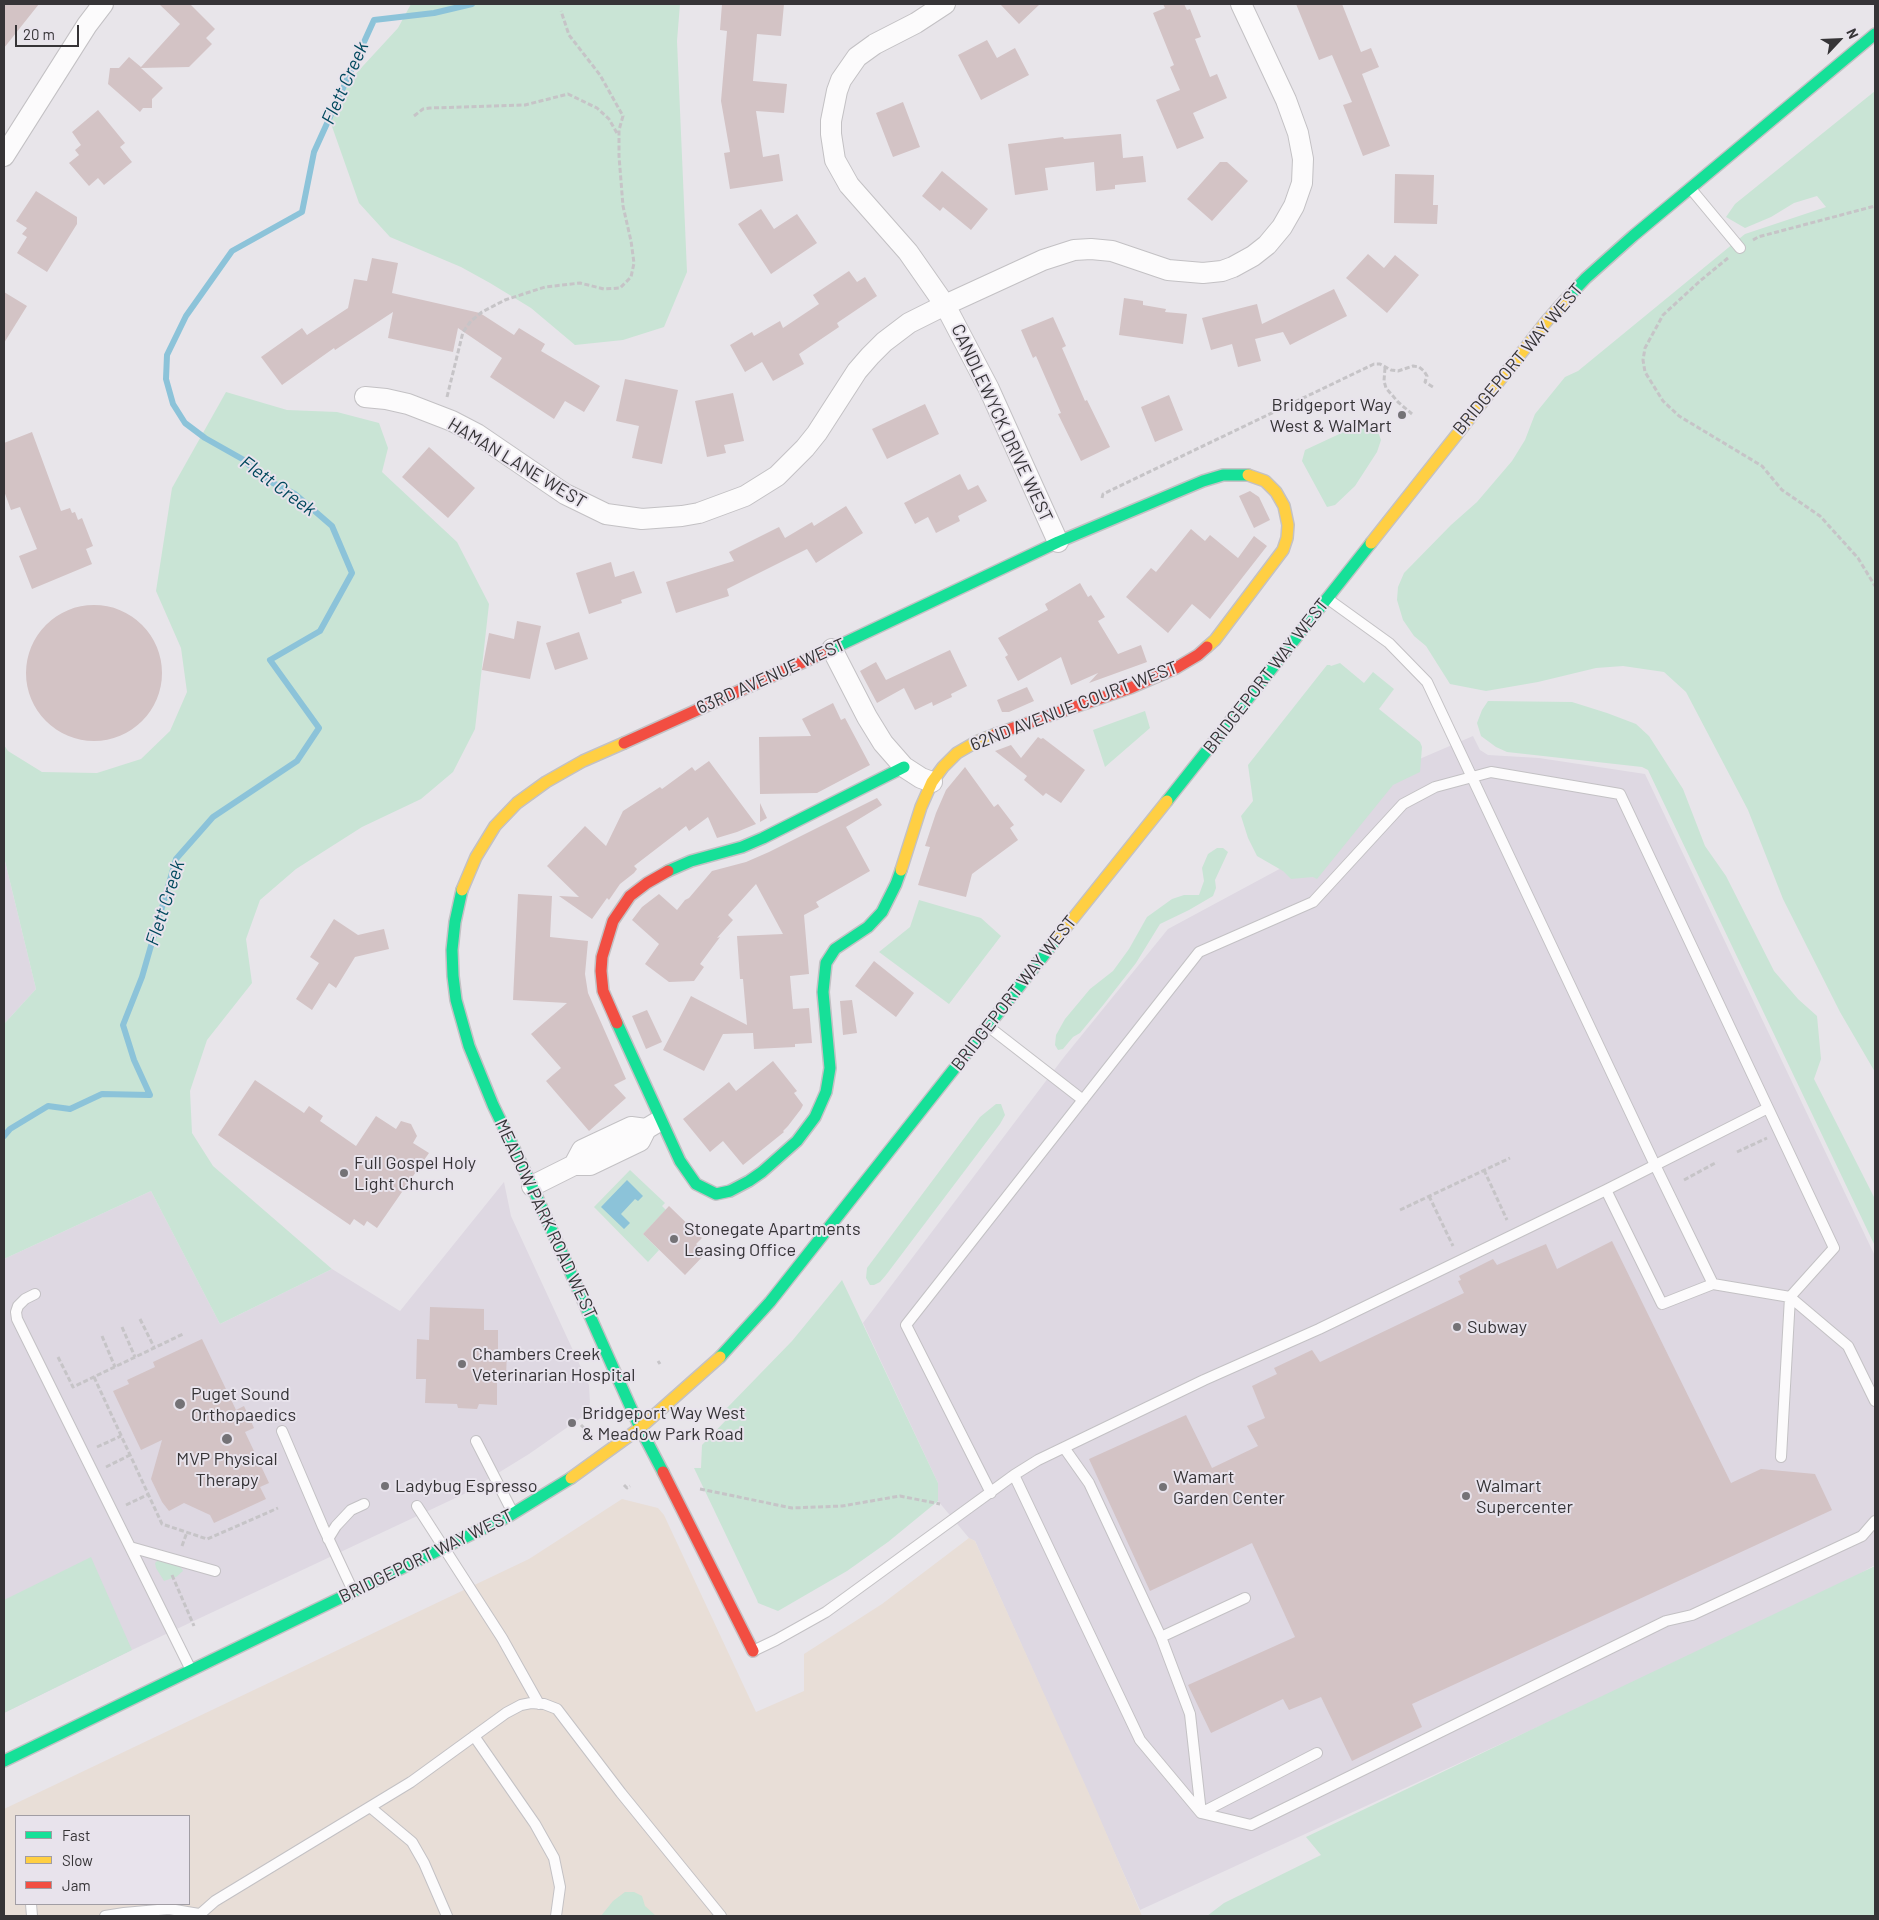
<!DOCTYPE html>
<style>
body{margin:0}
#map{position:relative;width:1879px;height:1920px;overflow:hidden;background:#e8e5ea;font-family:Barlow,sans-serif}
canvas{display:block}
.frame{position:absolute;inset:0;border:5px solid #363437;pointer-events:none}
.legend{position:absolute;left:15px;top:1815px;width:175px;height:90px;box-sizing:border-box;background:#e8e3ec;border:1px solid #a19da4;margin:0;padding:6px 9px;list-style:none;font-size:15px;color:#363437}
.legend li{display:flex;align-items:center;gap:10px;height:25px}
.legend b{width:25px;border:1px solid #a19da4}
.north{position:absolute;left:1814px;top:15px;width:50px;height:50px;-webkit-text-stroke:4px #e8e3ec;paint-order:stroke;rotate:65deg;font-size:14px;font-weight:700;line-height:20px;text-align:center;color:#363437}
.north::after{content:'';display:block;margin:auto;width:18px;height:22px;background:#363437;clip-path:polygon(50% 0,100% 100%,50% 72%,0 100%)}
.scale{position:absolute;left:15px;top:25px;width:64px;height:22px;box-sizing:border-box;border:2px solid #363437;border-top:0;padding-left:6px;font-size:15px;line-height:18px;white-space:nowrap;color:#363437;-webkit-text-stroke:4px #e8e3ec;paint-order:stroke}
</style>
<div id="map">
<canvas width="1879" height="1920"></canvas>
<div class="frame"></div>
<ul class="legend">
<li><b style="height:6px;background:#16e098"></b>Fast</li>
<li><b style="height:6px;background:#ffcf43"></b>Slow</li>
<li><b style="height:6px;background:#f24e42"></b>Jam</li>
</ul>
<div class="north">N</div>
<div class="scale">20 m</div>
</div>
<script>
const context = document.querySelector('canvas').getContext('2d');
context.lineJoin = 'round';
function paint(path, color) { context.fillStyle = color; context.fill(path, 'evenodd'); }
const shape = rows => new Path2D(rows.map(r => 'M' + r).join(''));
function strokePath(path, color, width, dash) { context.strokeStyle = color; context.lineWidth = width; context.lineCap = dash ? 'butt' : 'round'; context.setLineDash(dash || []); context.stroke(path); }
function write(font, color, halo, rows, align = 'center') {
  context.font = font + ' Barlow,sans-serif'; context.lineWidth = 4; context.setLineDash([]); context.textBaseline = 'middle'; context.strokeStyle = halo; context.fillStyle = color; for (const [text, x, y, turn = 0] of rows) {
    context.save(); context.translate(x, y); context.rotate((+turn || 0) * Math.PI / 180); context.textAlign = isNaN(turn) ? turn : align; if (halo) context.strokeText(text, 0, 0); context.fillText(text, 0, 0); context.restore();
  }
}
paint(shape([
 [1473,736,1480,750,1488,755,1539,758,1645,774,1875,1256,1875,1565,1818,1598,1140,1910,975,1541,969,1538,938,1501,938,1483,863,1323,1064,1057,1168,929,1337,838,1380,776],
 [4,857,36,989,4,1024],
 [504,1182,511,1216,589,1385,590,1403,585,1415,529,1454,464,1494,132,1650,4,1713,4,1259,151,1191,220,1324,332,1269,400,1311]
]), '#ded8e2');
paint(shape([
 [622,1499,658,1508,664,1515,756,1712,804,1691,804,1654,882,1604,969,1538,975,1541,1092,1800,1142,1916,4,1916,4,1809,529,1559],
 [16,1816,189,1816,189,1904,16,1904]
]), '#e8ded7');
paint(shape([
 [411,4,680,4,677,41,687,272,664,327,623,340,575,345,531,308,490,283,461,267,390,237,359,203,329,118,351,79,398,28],
 [1875,91,1875,1072,1840,1012,1783,899,1748,810,1686,692,1664,672,1623,666,1596,668,1538,682,1486,691,1450,684,1426,646,1414,636,1403,620,1397,600,1398,587,1404,573,1451,525,1477,502,1512,461,1525,440,1535,414,1565,377,1578,371,1745,234,1826,207,1817,196,1794,203,1771,217,1745,228,1726,217,1735,204],
 [226,392,287,410,337,412,379,423,388,448,382,472,457,542,489,604,475,729,453,772,421,799,362,827,296,869,260,900,246,939,252,983,207,1040,190,1091,192,1133,213,1166,332,1269,220,1324,151,1191,4,1259,4,1024,36,989,4,857,4,745,8,751,42,772,97,773,141,759,170,731,187,692,181,648,156,591,172,488],
 [1363,423,1371,424,1377,429,1381,440,1377,452,1355,486,1335,505,1327,507,1302,461,1305,450],
 [1340,663,1364,683,1373,672,1394,689,1379,709,1420,742,1422,747,1420,772,1393,785,1317,879,1313,877,1291,879,1283,871,1257,856,1248,838,1241,816,1253,801,1248,765,1327,665,1330,665,1331,666],
 [1488,701,1572,702,1607,713,1636,724,1649,736,1683,789,1705,846,1726,876,1774,971,1798,999,1817,1016,1821,1059,1814,1079,1875,1199,1875,1246,1648,770,1642,767,1507,752,1496,747,1481,736,1477,723,1482,710],
 [1145,711,1150,728,1105,767,1093,730],
 [1217,848,1223,848,1228,852,1215,880,1216,888,1213,896,1189,910,1160,924,1136,963,1104,1004,1080,1033,1073,1037,1063,1049,1058,1050,1055,1045,1056,1035,1065,1019,1090,989,1113,971,1129,949,1147,917,1172,899,1184,895,1199,895,1204,881,1202,868,1208,854],
 [919,900,981,918,1001,936,949,1004,879,952,910,927],
 [996,1104,1001,1104,1005,1115,1000,1124,886,1275,880,1282,874,1285,870,1285,866,1278,867,1268,980,1117],
 [630,1170,665,1203,662,1206,666,1210,643,1234,659,1250,648,1262,594,1207],
 [842,1280,938,1483,938,1501,888,1542,847,1571,778,1611,758,1603,757,1600,694,1468,701,1468,702,1445,730,1416,725,1410,792,1341],
 [91,1557,132,1650,4,1713,4,1600],
 [158,1560,180,1566,183,1571,176,1577,164,1581,156,1568,155,1563],
 [1875,1566,1875,1916,1207,1916,1224,1903,1321,1855,1306,1837],
 [625,1892,634,1892,642,1896,645,1906,656,1916,601,1916,613,1901]
]), '#c9e4d5');
paint(shape([
 [627,1180,643,1196,638,1201,635,1199,621,1214,630,1223,624,1229,601,1207]
]), '#8cc3d9');
strokePath(shape([
 [4,1136,10,1129,48,1106,70,1109,102,1094,150,1095,134,1060,123,1025,142,977,176,859,213,817,297,761,319,728,270,660,320,631,352,573,332,526,295,494,263,478,244,460,205,438,185,423,173,404,166,379,167,355,186,316,232,251,302,212,314,152,374,20,434,13,472,4]
]), '#8cc3d9', 6);
paint(shape([
 [4,4,39,4,4,48],
 [159,4,190,4,215,29,206,38,212,44,189,67,141,68,163,88,152,99,152,108,143,108,140,112,108,84,110,68,119,68,129,57,141,67,180,24],
 [722,4,784,4,781,36,757,34,753,81,787,84,784,113,756,111,763,157,779,154,783,181,730,189,724,153,730,152,721,101,727,31,720,30],
 [1000,4,1040,4,1019,24],
 [1163,4,1184,4,1187,10,1190,9,1201,37,1195,39,1210,77,1217,74,1227,98,1193,113,1204,138,1177,149,1156,100,1180,90,1170,67,1174,65,1153,13,1165,8],
 [1296,4,1342,4,1361,52,1371,48,1379,67,1362,74,1390,146,1363,156,1343,105,1352,102,1332,55,1319,60],
 [987,40,997,58,1015,48,1029,75,981,100,958,55],
 [903,102,920,147,893,157,876,113],
 [98,110,125,143,120,147,132,162,104,185,98,178,89,186,69,163,79,155,75,150,81,145,72,132],
 [1121,134,1123,158,1143,156,1146,182,1115,185,1115,189,1096,191,1094,162,1045,168,1048,190,1015,195,1008,144,1063,137,1064,139],
 [1220,162,1227,162,1248,181,1212,221,1187,199],
 [942,171,988,209,971,230,943,207,940,211,922,196],
 [1395,174,1434,175,1433,205,1438,205,1437,224,1394,223],
 [36,191,77,217,77,224,47,272,17,253,27,237,22,234,27,228,16,221],
 [761,209,774,229,797,214,817,243,771,274,738,224],
 [1368,254,1384,268,1395,255,1419,275,1387,313,1346,278],
 [372,258,398,263,392,293,480,313,514,335,519,328,545,344,541,351,600,386,584,412,565,401,554,419,490,377,502,358,458,328,453,352,388,338,393,312,335,350,334,348,282,385,261,357,302,328,307,335,348,308,354,279,367,281],
 [849,271,857,282,865,277,877,296,837,323,839,327,799,354,804,364,773,381,762,362,745,372,730,345,752,332,754,336,780,321,783,328,819,304,813,295],
 [1334,289,1347,316,1290,345,1283,332,1255,339,1261,361,1238,367,1232,344,1211,350,1202,318,1257,304,1262,324],
 [4,292,27,306,4,343],
 [1124,298,1143,301,1143,305,1166,309,1165,312,1187,314,1183,344,1119,335],
 [1053,317,1066,346,1062,348,1085,401,1087,400,1110,447,1081,461,1058,414,1061,413,1036,356,1033,358,1021,330],
 [625,379,678,390,662,464,632,458,639,426,616,421],
 [733,393,744,441,724,445,726,453,707,457,695,401],
 [1169,395,1183,430,1155,442,1141,407],
 [925,404,939,434,887,459,872,429],
 [32,432,61,511,70,508,72,513,75,512,78,520,82,518,93,546,86,549,92,564,32,589,19,556,37,549,20,507,11,510,4,491,4,443],
 [429,447,475,488,448,518,402,477],
 [960,474,968,490,978,485,987,501,958,516,960,521,936,533,928,517,915,524,904,503],
 [1250,491,1259,497,1270,520,1254,528,1239,496],
 [846,506,863,533,816,563,807,549,727,589,729,596,676,613,666,582,734,561,729,552,779,527,785,538,812,522,814,526],
 [1191,529,1205,541,1210,535,1238,558,1254,536,1267,546,1210,619,1192,604,1168,633,1126,597,1151,568,1156,572],
 [611,562,615,577,634,571,642,593,621,600,622,603,589,614,576,573],
 [1080,583,1088,597,1091,595,1105,617,1098,621,1118,654,1141,645,1147,662,1089,683,1098,673,1071,685,1061,657,1018,681,1005,657,1008,655,998,638,1048,610,1045,604],
 '26 673a68 68 0 1 1 136 0a68 68 0 1 1-136 0Z',
 [517,621,541,626,530,679,482,670,489,633,514,639],
 [579,632,588,659,555,670,546,643],
 [950,650,967,686,951,694,952,697,933,706,932,702,915,710,904,688,877,703,860,671,876,662,886,680],
 [1027,687,1034,701,1009,712,1002,712,997,700],
 [833,703,841,720,845,718,870,765,817,793,760,794,759,737,811,736,802,719],
 [1038,737,1041,739,1043,738,1085,770,1061,803,1046,793,1043,796,1024,780,1027,776,995,751,1011,745,1021,758],
 [709,761,756,824,737,832,717,838,708,817,689,831,686,826,634,866,637,869,634,873,620,884,609,900,607,898,592,919,559,896,579,897,547,866,585,826,606,846,623,811,660,787,662,789,692,767,695,771],
 [965,767,994,807,998,804,1014,825,1010,828,1018,840,972,874,966,897,918,885,930,847,925,846,936,813,946,790],
 [877,798,882,805,846,827,870,871,816,902,819,907,804,915,809,974,790,976,793,1009,809,1008,812,1043,795,1044,795,1047,754,1049,753,1033,723,1034,704,1071,663,1050,691,996,747,1025,743,979,740,979,737,936,783,934,756,884,728,915,733,920,717,938,720,937,700,964,704,967,694,981,669,982,645,964,659,944,632,920,642,907,659,894,677,910,685,900,689,898,712,871,746,862,769,852],
 [760,803,767,818,760,822],
 [518,894,552,896,550,937,588,941,585,974,588,993,626,1079,614,1085,626,1098,589,1131,546,1081,561,1068,531,1034,567,1003,513,1000],
 [334,919,358,935,384,929,389,949,355,957,336,988,329,983,312,1010,296,999,319,963,310,957],
 [874,961,914,993,896,1017,855,986],
 [852,1000,857,1033,843,1035,840,1001],
 [647,1010,662,1042,646,1049,632,1016],
 [773,1061,797,1091,794,1093,803,1105,801,1109,788,1126,783,1131,784,1132,743,1165,723,1141,710,1152,683,1119,729,1082,736,1091],
 [255,1080,304,1113,309,1106,323,1116,320,1121,356,1146,376,1116,396,1129,401,1121,411,1124,417,1136,413,1143,429,1153,377,1228,367,1221,364,1226,354,1219,350,1225,218,1135],
 [669,1206,702,1238,696,1244,706,1253,685,1275,643,1234],
 [1612,1241,1731,1483,1761,1469,1815,1474,1832,1510,1412,1704,1422,1727,1352,1761,1321,1697,1289,1710,1283,1699,1211,1733,1188,1685,1295,1637,1252,1543,1150,1591,1089,1459,1186,1415,1212,1468,1258,1446,1247,1426,1265,1418,1252,1386,1277,1374,1274,1368,1312,1350,1320,1362,1464,1293,1458,1281,1461,1280,1459,1276,1493,1259,1497,1265,1546,1244,1557,1269],
 [430,1307,484,1309,484,1330,498,1330,498,1351,507,1351,506,1377,497,1377,497,1405,479,1404,477,1409,458,1408,457,1404,425,1403,426,1379,416,1379,417,1339,429,1340],
 [202,1339,236,1410,244,1406,254,1428,245,1432,269,1483,260,1487,266,1499,214,1523,210,1515,184,1503,169,1511,162,1502,151,1479,162,1440,141,1450,113,1391,129,1384,127,1380,155,1367,153,1362]
]), '#d3c3c5');
const lane = shape([
 [1691,189,1740,248],
 [1328,599,1389,643,1427,682,1655,1165,1713,1284,1790,1297,1848,1346,1875,1401],
 [989,1027,1083,1100],
 [1606,1190,1662,1304,1713,1284],
 [35,1294,25,1299,18,1306,16,1312,17,1319,191,1670],
 [282,1431,323,1527,353,1591],
 [476,1441,513,1513],
 [1065,1449,1089,1483,1161,1637,1190,1714,1201,1813,1317,1753],
 [1014,1475,1140,1740,1201,1813,1251,1825,1666,1621,1692,1615,1862,1536,1875,1521],
 [991,1493,906,1325,1199,952,1313,902,1403,804,1435,787,1491,772,1620,794,1834,1248,1790,1297,1781,1457],
 [417,1506,502,1638,539,1704],
 [328,1539,336,1526,351,1510,364,1504],
 [130,1547,215,1571],
 [1161,1637,1245,1598],
 [753,1651,776,1640,826,1612,1014,1475,1038,1460,1204,1380,1319,1329,1606,1190,1768,1108],
 [474,1736,535,1824,554,1858,560,1887,556,1916],
 [370,1807,412,1842,424,1863,447,1916],
 [31,1904,32,1916],
 [105,1916,124,1913,169,1909,199,1914],
 [198,1916,215,1901,411,1782,506,1713,521,1705,531,1703,544,1704,557,1709,621,1793,721,1916]
]);
const street = shape([
 [945,4,916,23,875,44,857,57,841,80,837,91,831,121,831,134,835,160,849,185,908,252,945,305,1043,260,1074,250,1091,249,1112,251,1168,270,1203,273,1222,271,1233,267,1253,256,1267,245,1282,227,1294,206,1302,183,1303,159,1298,133,1286,100,1241,4],
 [4,156,87,25,103,4],
 [365,397,386,399,408,404,452,421,477,434,565,494,606,514,642,519,682,516,699,513,745,496,777,476,805,448,817,433,857,371,870,356,884,342,909,323,945,305,989,389,1058,542],
 [832,649,867,717,883,743,904,767,921,778,932,782],
 [574,1165,582,1150,631,1127,646,1129,656,1123],
 [532,1186,574,1165,590,1165,640,1141,646,1129]
]);
const fast = shape([
 [1568,297,1586,278,1633,236,1875,34],
 [821,654,1058,542,1203,481,1223,475,1248,475],
 [1167,801,1371,543],
 [668,871,691,861,742,847,763,838,904,767],
 [462,890,455,922,452,950,453,976,456,1000,469,1046,493,1105,532,1186,640,1428,663,1472],
 [617,1023,680,1161,696,1184,716,1194,730,1191,749,1181,762,1172,797,1141,815,1117,826,1092,830,1068,823,992,826,963,835,949,868,927,882,912,896,884,901,870],
 [720,1357,770,1302,1059,936],
 [4,1761,509,1516,571,1478]
]);
const slow = shape([
 [1371,543,1545,323,1568,297],
 [1207,647,1215,640,1283,550,1287,538,1288,525,1284,506,1276,492,1265,481,1248,475],
 [901,870,921,807,932,782,943,767,957,753,976,742,996,734],
 [462,890,476,857,495,826,517,803,546,782,583,761,624,743],
 [1059,936,1167,801],
 [571,1478,640,1428,720,1357]
]);
const jam = shape([
 [996,734,1130,688,1176,668,1198,655,1207,647],
 [624,743,821,654],
 [617,1023,603,991,601,971,602,957,613,921,630,896,647,883,668,871],
 [663,1472,753,1651]
]);
strokePath(lane, '#c3c1c4', 12);
strokePath(street, '#c3c1c4', 22);
strokePath(fast, '#c3c1c4', 14);
strokePath(slow, '#c3c1c4', 14);
strokePath(jam, '#c3c1c4', 14);
strokePath(shape([
 [414,116,423,109,430,108,525,105,568,94,597,108,609,119,618,135],
 [1753,240,1758,237,1875,206],
 [1728,258,1700,281,1663,315,1645,348,1643,360,1645,372,1663,401,1679,416,1762,466,1782,490,1820,516,1858,558,1875,586],
 [1385,368,1384,381,1386,388,1398,402,1412,414],
 [447,397,463,332,471,321,482,312,505,300,545,287,580,283,604,289,620,288,631,277,634,263,631,241,623,206,619,156,619,130,623,116,600,75,569,35,561,11],
 [1102,498,1103,494,1374,364,1380,364,1391,370,1398,371,1413,366,1419,367,1424,371,1427,376,1425,382,1433,387],
 [1737,1152,1767,1138],
 [1484,1170,1507,1220],
 [1684,1180,1717,1162],
 [1429,1196,1453,1246],
 [1400,1210,1510,1158],
 [140,1319,154,1347],
 [122,1327,135,1357],
 [102,1336,115,1367],
 [58,1357,73,1387,183,1334],
 [658,1361,660,1364],
 [94,1377,162,1524,207,1539,278,1508],
 [581,1425,585,1429],
 [97,1447,121,1436],
 [106,1467,130,1455],
 [624,1485,627,1488,630,1486],
 [700,1489,792,1508,842,1506,900,1496,940,1504],
 [126,1505,149,1494],
 [182,1546,187,1532],
 [172,1575,194,1626]
]), '#c6c4c7', 3, [5, 2.5]);
strokePath(lane, '#fcfbfc', 10);
strokePath(street, '#fcfbfc', 20);
strokePath(fast, '#16e098', 11);
strokePath(slow, '#ffcf43', 11);
strokePath(jam, '#f24e42', 11);
for (const [x, y, r, color] of [
 [1402,415,5,"#747276"],
 [344,1173,5,"#747276"],
 [674,1239,5,"#747276"],
 [1457,1327,5,"#747276"],
 [462,1364,5,"#747276"],
 [180,1404,6,"#747276"],
 [572,1423,5,"#747276"],
 [227,1439,6,"#747276"],
 [385,1486,5,"#747276"],
 [1163,1487,5,"#747276"],
 [1466,1496,5,"#747276"]
]) { const dot = new Path2D(); dot.arc(x, y, r, 0, 2 * Math.PI); context.fillStyle = color; context.fill(dot); strokePath(dot, '#e8e3ec', 2); }
write('18px', '#363437', '#e8e3ec', [
 ["BRIDGEPORT WAY WEST",1518,359,-50],
 ["CANDLEWYCK DRIVE WEST",1002,423,65],
 ["HAMAN LANE WEST",517,463,31],
 ["63RD AVENUE WEST",771,676,-24],
 ["BRIDGEPORT WAY WEST",1266,676,-52],
 ["62ND AVENUE COURT WEST",1074,706,-21],
 ["BRIDGEPORT WAY WEST",1014,993,-52],
 ["MEADOW PARK ROAD WEST",546,1219,65],
 ["BRIDGEPORT WAY WEST",426,1556,-26]
]);
write('18px', '#363437', '#e8e3ec', [
 ["Bridgeport Way",1392,405,"right"],
 ["West & WalMart",1392,426,"right"],
 ["Full Gospel Holy",354,1163],
 ["Light Church",354,1184],
 ["Stonegate Apartments",684,1229],
 ["Leasing Office",684,1250],
 ["Subway",1467,1327],
 ["Chambers Creek",472,1354],
 ["Veterinarian Hospital",472,1375],
 ["Puget Sound",191,1394],
 ["Orthopaedics",191,1415],
 ["Bridgeport Way West",582,1413],
 ["& Meadow Park Road",582,1434],
 ["MVP Physical",227,1459,"center"],
 ["Therapy",227,1480,"center"],
 ["Wamart",1173,1477],
 ["Garden Center",1173,1498],
 ["Ladybug Espresso",395,1486],
 ["Walmart",1476,1486],
 ["Supercenter",1476,1507]
], 'left');
write('italic 19px', '#00485d', '#e8e3ec', [
 ["Flett Creek",345,83,-66],
 ["Flett Creek",278,486,36],
 ["Flett Creek",165,903,-72]
]);
</script>
